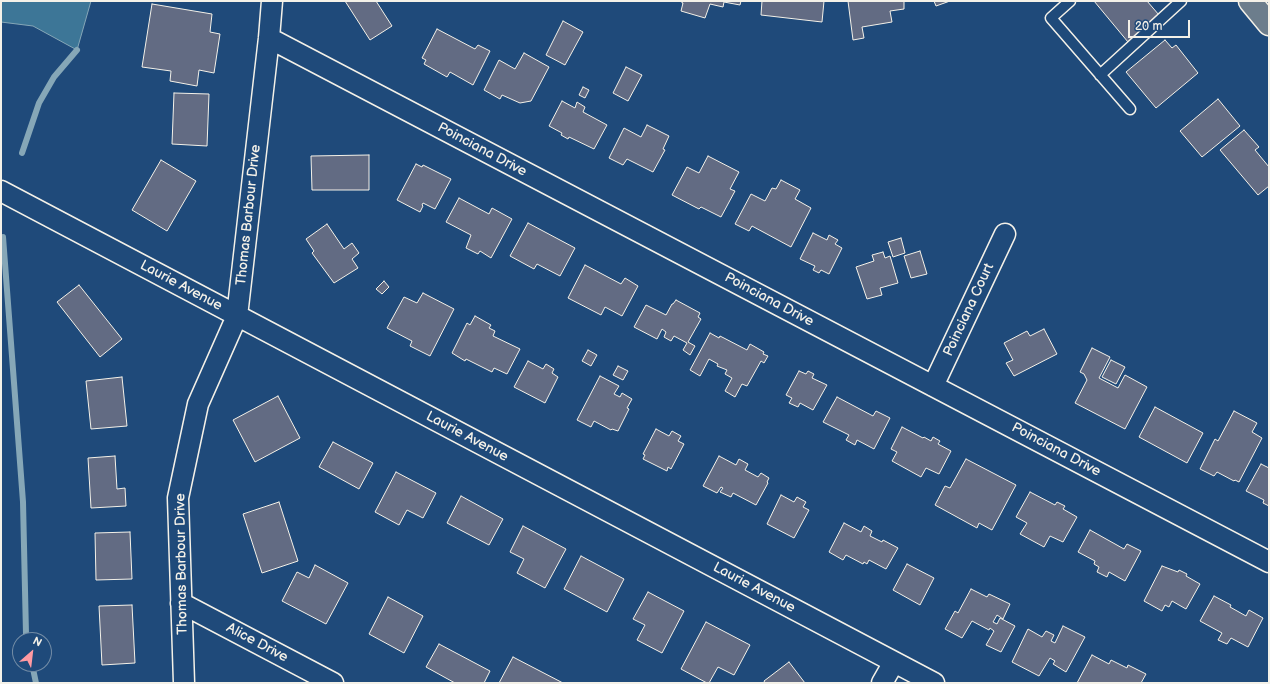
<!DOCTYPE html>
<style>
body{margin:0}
#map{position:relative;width:1270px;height:684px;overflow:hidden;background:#1f4a7a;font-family:"Balsamiq Sans",sans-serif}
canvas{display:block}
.frame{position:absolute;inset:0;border:2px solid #f4f1e8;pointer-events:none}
.north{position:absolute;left:12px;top:632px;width:40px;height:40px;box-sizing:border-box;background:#1f4a7a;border:1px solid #748da6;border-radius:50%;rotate:28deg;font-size:11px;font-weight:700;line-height:16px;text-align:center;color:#f4f1e8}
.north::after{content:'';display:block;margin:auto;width:14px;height:18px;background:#ff9aa2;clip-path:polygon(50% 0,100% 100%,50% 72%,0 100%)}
.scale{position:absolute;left:1128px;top:20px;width:62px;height:18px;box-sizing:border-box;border:2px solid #f4f1e8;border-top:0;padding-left:5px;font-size:12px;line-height:14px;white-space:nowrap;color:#f4f1e8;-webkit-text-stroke:3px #1f4a7a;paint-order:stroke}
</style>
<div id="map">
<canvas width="1270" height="684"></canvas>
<div class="frame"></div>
<div class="north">N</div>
<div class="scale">20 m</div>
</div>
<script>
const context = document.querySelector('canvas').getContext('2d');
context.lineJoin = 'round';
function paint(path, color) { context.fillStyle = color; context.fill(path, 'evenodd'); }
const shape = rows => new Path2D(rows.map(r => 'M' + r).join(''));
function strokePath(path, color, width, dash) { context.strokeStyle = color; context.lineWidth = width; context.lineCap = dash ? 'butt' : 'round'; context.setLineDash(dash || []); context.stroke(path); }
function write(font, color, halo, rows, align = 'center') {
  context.font = font + ' "Balsamiq Sans",sans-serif'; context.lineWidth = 3; context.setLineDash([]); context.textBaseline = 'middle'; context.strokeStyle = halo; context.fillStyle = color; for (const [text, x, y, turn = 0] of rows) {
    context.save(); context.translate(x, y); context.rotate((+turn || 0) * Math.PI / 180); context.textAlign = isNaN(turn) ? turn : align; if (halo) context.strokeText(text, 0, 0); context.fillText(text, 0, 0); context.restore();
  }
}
const water = shape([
 [1,1,91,1,77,50,33,26,1,22,1,1]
]);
paint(water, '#3d7697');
strokePath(water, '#86a7b7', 1);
strokePath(shape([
 [22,153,39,103,54,77,77,50],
 [3,237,23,502,26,634,27,640],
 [32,664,36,683]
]), '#86a7b7', 6);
const building = shape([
 [345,1,376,1,392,26,370,40,345,1],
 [682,1,741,1,740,5,724,2,723,7,710,4,705,18,681,11,683,3,682,3,682,1],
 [762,1,824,1,822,22,761,15,762,1],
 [848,1,904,1,904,9,890,11,892,22,862,27,864,38,853,40,848,1],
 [934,1,950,1,936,6,934,1],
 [1094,1,1147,1,1159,15,1128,42,1094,1],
 [152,4,212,14,210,32,220,34,214,73,199,70,197,86,170,81,171,71,142,67,152,4],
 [563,21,583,32,565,65,546,55,563,21],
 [437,29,475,49,478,45,490,51,473,85,450,72,447,77,424,64,426,60,422,58,437,29],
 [1165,40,1172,48,1176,45,1198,73,1156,108,1126,72,1165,40],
 [524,53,549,67,531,101,520,103,502,95,500,99,484,90,499,60,515,69,524,53],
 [626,67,642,75,628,101,613,93,626,67],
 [583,87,589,90,585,98,579,95,583,87],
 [174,93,209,94,207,146,172,144,174,93],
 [1218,99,1240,126,1202,157,1180,131,1218,99],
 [562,101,575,108,577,102,585,107,583,112,607,125,594,149,569,137,568,139,561,135,562,133,549,126,562,101],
 [647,125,669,136,663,149,665,150,653,172,627,159,623,165,609,158,624,128,641,137,647,125],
 [1244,130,1259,147,1255,150,1269,167,1269,186,1258,195,1220,150,1244,130],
 [369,155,369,190,312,190,311,156,369,155],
 [708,156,739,172,730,189,735,191,721,217,701,207,699,209,672,195,687,167,699,173,708,156],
 [161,160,196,181,167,231,132,210,161,160],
 [416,164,422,167,423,165,451,179,435,209,423,203,422,205,423,206,420,212,397,200,416,164],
 [781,180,800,190,795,199,811,208,791,247,752,226,749,231,735,224,751,194,765,201,772,188,776,189,781,180],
 [459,198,489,214,492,208,512,219,491,258,480,251,478,254,466,248,471,235,446,222,459,198],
 [528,223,575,248,560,276,537,264,534,269,510,256,528,223],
 [327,224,344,249,352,243,359,253,352,259,358,268,334,283,312,253,314,251,306,239,327,224],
 [813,233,827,240,829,235,838,240,835,244,842,248,829,274,821,270,819,273,813,270,815,266,800,259,813,233],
 [901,238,905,253,893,257,888,242,901,238],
 [920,251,927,274,911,278,904,256,920,251],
 [883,252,885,258,890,256,898,283,880,288,882,295,867,299,856,267,874,261,872,255,883,252],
 [585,265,621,284,625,278,638,286,622,316,605,307,601,315,568,298,585,265],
 [384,281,389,287,382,294,376,289,384,281],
 [79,285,122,339,100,357,57,302,79,285],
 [423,293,454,309,430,356,410,346,412,341,387,328,404,297,417,303,423,293],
 [676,300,700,313,698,317,701,319,688,342,695,346,690,355,683,350,687,343,674,336,671,341,664,337,666,332,662,329,657,339,634,327,646,305,666,315,672,304,673,304,676,300],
 [475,316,491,325,489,328,495,331,493,336,520,349,507,374,494,368,492,372,466,359,465,361,452,353,467,323,470,325,475,316],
 [1044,329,1057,354,1014,376,1006,363,1013,360,1004,343,1027,331,1030,336,1044,329],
 [710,333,719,338,720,336,747,350,750,344,764,352,763,354,768,356,764,363,761,361,747,386,742,384,735,397,725,391,732,378,725,374,727,370,717,366,718,364,709,359,700,376,690,370,710,333],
 [1092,348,1110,357,1099,378,1118,388,1125,375,1147,387,1125,429,1075,403,1087,380,1084,374,1080,372,1092,348],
 [588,350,597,355,591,366,582,361,588,350],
 [1111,360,1125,367,1116,384,1102,377,1111,360],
 [528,361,543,369,546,364,554,369,552,373,558,377,545,403,514,387,528,361],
 [618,366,628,371,623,380,613,375,618,366],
 [799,371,806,374,808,371,814,374,812,378,827,385,813,410,800,403,798,407,789,403,792,398,786,395,799,371],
 [600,376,619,386,614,394,620,397,622,393,632,399,627,408,629,409,618,431,612,429,611,430,594,421,591,427,577,420,600,376],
 [122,377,127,426,91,429,86,381,122,377],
 [278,396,300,438,255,462,233,420,278,396],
 [837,397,873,416,876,411,890,418,874,449,857,440,855,445,846,440,849,435,823,422,837,397],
 [1155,407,1203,433,1187,463,1139,437,1155,407],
 [1234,411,1257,423,1252,432,1262,438,1239,482,1235,480,1234,481,1217,472,1214,476,1200,469,1215,439,1218,441,1234,411],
 [902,427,923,438,924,437,931,441,933,437,940,441,938,444,951,451,939,474,926,468,921,477,892,461,897,452,891,449,902,427],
 [656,429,669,436,672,431,681,436,678,441,684,444,671,469,668,467,667,471,643,459,645,455,643,454,656,429],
 [333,442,373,463,359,489,319,467,333,442],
 [115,456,117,489,125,488,126,506,91,508,88,458,115,456],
 [719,456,736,465,739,459,748,464,745,470,758,477,761,473,769,478,767,482,768,483,756,505,733,493,731,497,720,492,723,488,721,487,717,493,703,486,719,456],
 [966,459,1016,485,992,530,979,523,977,528,935,505,945,486,950,488,966,459],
 [1261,464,1269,468,1269,506,1263,503,1264,500,1246,491,1261,464],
 [396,472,436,493,423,518,407,510,399,525,375,512,396,472],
 [1030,492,1055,505,1057,502,1065,506,1063,509,1077,517,1063,542,1050,536,1044,547,1020,534,1027,523,1016,517,1030,492],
 [781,495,794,502,797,497,806,502,803,507,809,510,794,538,767,524,781,495],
 [461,496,503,519,489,545,447,523,461,496],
 [279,502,298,561,262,573,243,514,279,502],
 [844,523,861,532,864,526,872,531,870,536,882,542,883,540,898,548,886,569,869,560,867,564,864,562,863,564,846,555,843,560,829,552,844,523],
 [523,526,566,549,545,588,517,573,524,559,510,552,523,526],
 [1090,530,1124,549,1127,544,1141,551,1125,581,1109,572,1107,577,1097,572,1099,567,1094,564,1095,561,1078,552,1090,530],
 [130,532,132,579,96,580,95,533,130,532],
 [581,556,624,579,607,612,564,589,581,556],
 [907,564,934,578,920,605,893,590,907,564],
 [315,565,348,583,326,624,282,601,297,572,309,578,315,565],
 [1162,566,1178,572,1179,570,1187,574,1186,576,1200,584,1186,609,1172,601,1169,607,1165,605,1162,611,1144,601,1162,566],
 [971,589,987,597,989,594,1010,604,1003,619,997,615,993,622,997,624,1000,618,1015,626,1001,652,986,645,994,631,990,628,989,630,972,621,962,638,945,629,955,611,958,613,971,589],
 [648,592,684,611,662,653,637,640,645,625,633,619,648,592],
 [1214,596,1231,605,1230,607,1246,616,1249,610,1263,618,1248,647,1231,638,1227,644,1218,640,1222,633,1200,621,1214,596],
 [388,597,423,616,404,653,369,634,388,597],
 [132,605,135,663,102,665,99,606,132,605],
 [706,622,750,645,734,675,718,667,709,683,707,683,681,669,706,622],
 [1063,626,1085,637,1066,672,1053,664,1055,661,1050,658,1039,676,1012,662,1028,629,1042,637,1046,631,1054,635,1051,641,1055,643,1063,626],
 [439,644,490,671,484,683,455,683,426,667,439,644],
 [1092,655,1109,664,1111,660,1127,668,1128,665,1146,674,1141,683,1077,683,1092,655],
 [513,657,563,683,499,683,513,657],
 [789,662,805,683,765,683,764,681,789,662]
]);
paint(building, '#626b83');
strokePath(building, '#f4f1e8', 1);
const lane = shape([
 [1070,1,1051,18,1130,109],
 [1100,75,1181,1]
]);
const street = shape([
 [269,38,1269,562],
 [1,191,934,683],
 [933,386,1005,234],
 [181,603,333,683],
 [184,683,178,498,198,404,237,316,269,38,272,1],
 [882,683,894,662]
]);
const primary = shape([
 [1250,1,1269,24]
]);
strokePath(lane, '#f4f1e8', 13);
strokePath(street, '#f4f1e8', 23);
strokePath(primary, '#f4f1e8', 25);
strokePath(lane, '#1f4a7a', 10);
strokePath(street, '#1f4a7a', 20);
strokePath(primary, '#6c7d8c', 22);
write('14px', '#f4f1e8', '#1f4a7a', [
 ["Poinciana Drive",482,150,28],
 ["Thomas Barbour Drive",249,215,-84],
 ["Laurie Avenue",181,286,28],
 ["Poinciana Drive",769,300,28],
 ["Poinciana Court",969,310,-65],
 ["Laurie Avenue",467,437,28],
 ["Poinciana Drive",1056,450,28],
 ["Thomas Barbour Drive",182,564,-91],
 ["Laurie Avenue",754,588,28],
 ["Alice Drive",257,643,28]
]);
</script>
